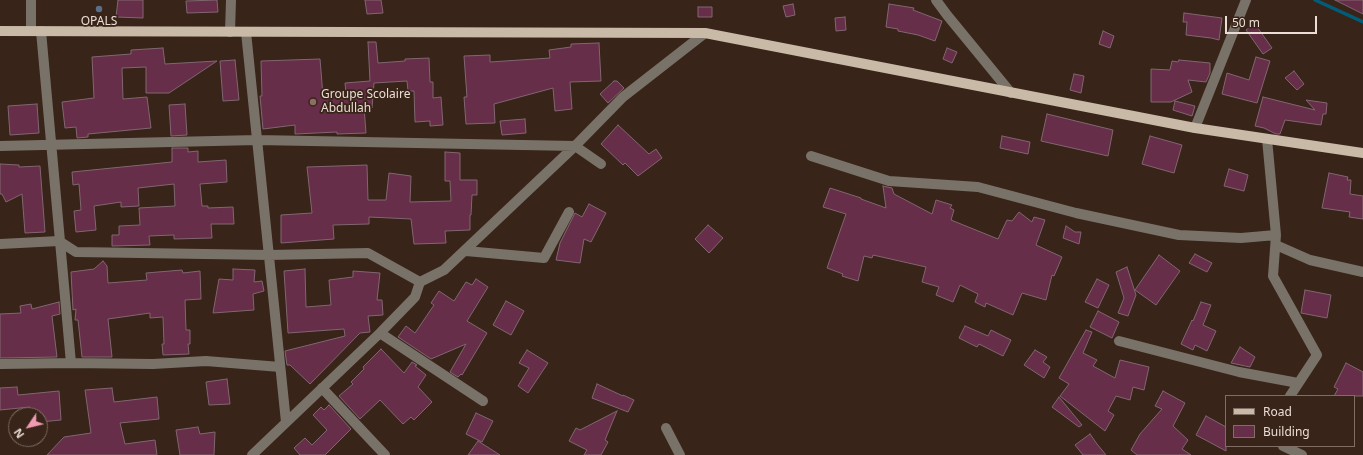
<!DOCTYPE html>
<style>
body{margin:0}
#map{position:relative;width:1363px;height:455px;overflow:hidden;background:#382418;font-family:"Noto Sans",sans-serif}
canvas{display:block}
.legend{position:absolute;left:1225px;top:395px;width:130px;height:52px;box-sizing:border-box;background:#382418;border:1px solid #806e64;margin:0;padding:5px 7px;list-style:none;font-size:12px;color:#ebddd5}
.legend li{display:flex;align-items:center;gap:8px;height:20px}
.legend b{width:20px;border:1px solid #806e64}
.north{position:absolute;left:8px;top:407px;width:40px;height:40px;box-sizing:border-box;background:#382418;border:1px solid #806e64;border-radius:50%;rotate:235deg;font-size:11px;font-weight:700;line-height:16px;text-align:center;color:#ebddd5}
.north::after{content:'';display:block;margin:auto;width:14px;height:18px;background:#f19ab3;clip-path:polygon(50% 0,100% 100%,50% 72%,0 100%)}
.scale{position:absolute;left:1225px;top:16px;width:92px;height:18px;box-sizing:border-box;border:2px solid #ebddd5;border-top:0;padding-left:5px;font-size:12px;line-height:14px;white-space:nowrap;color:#ebddd5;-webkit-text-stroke:3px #382418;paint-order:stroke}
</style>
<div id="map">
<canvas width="1363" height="455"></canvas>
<ul class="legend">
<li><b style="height:5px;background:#c8baa6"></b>Road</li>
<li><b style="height:11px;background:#662e48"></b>Building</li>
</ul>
<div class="north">N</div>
<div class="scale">50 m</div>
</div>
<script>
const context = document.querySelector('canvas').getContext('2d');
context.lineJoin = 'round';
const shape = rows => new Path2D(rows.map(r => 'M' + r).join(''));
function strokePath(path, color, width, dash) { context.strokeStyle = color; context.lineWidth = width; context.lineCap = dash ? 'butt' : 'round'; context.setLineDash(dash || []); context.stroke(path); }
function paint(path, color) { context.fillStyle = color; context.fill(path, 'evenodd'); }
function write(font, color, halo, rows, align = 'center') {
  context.font = font + ' "Noto Sans",sans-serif'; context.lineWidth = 3.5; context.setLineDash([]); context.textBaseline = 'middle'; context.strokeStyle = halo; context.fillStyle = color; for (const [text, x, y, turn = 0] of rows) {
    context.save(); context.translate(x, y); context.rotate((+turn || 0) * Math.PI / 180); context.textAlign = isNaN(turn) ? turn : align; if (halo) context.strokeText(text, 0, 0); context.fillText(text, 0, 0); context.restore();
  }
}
strokePath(shape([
 [1315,0,1363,22]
]), '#005c77', 3.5);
const building = shape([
 [118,0,143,0,143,18,116,17,118,0],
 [217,0,218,12,187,13,186,1,217,0],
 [365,0,381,0,383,13,367,14,365,0],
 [1335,0,1363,0,1363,14,1335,0],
 [793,4,795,15,786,17,783,6,793,4],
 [889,4,914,8,913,10,942,21,935,41,918,35,898,31,898,29,886,27,889,4],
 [698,7,712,7,712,17,698,17,698,7],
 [1184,13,1222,18,1219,40,1211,38,1186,35,1187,22,1183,22,1184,13],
 [845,17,846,30,836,31,835,18,845,17],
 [1255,24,1272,48,1263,54,1246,30,1255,24],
 [1103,31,1114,36,1110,48,1099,44,1103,31],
 [368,42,376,42,378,63,405,61,405,59,429,58,430,82,433,82,433,98,441,97,443,125,430,126,430,121,415,122,414,91,408,91,407,81,374,83,372,108,364,107,366,133,337,134,337,132,295,134,295,125,263,129,260,96,262,96,261,61,320,59,323,96,346,93,345,83,370,81,368,42],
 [599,43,601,81,570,82,572,109,555,111,553,88,494,104,495,123,466,124,464,97,467,97,464,56,490,55,490,62,550,58,549,50,571,47,571,44,599,43],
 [163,48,165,64,217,61,169,93,146,93,146,67,122,68,123,99,147,97,151,128,88,134,88,137,77,138,76,127,65,128,62,102,94,98,92,57,131,54,131,50,163,48],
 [947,48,957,52,952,63,943,59,947,48],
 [1256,57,1270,61,1257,103,1222,94,1227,73,1249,80,1256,57],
 [235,60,239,100,223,101,220,61,235,60],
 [1179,60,1210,63,1210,73,1206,82,1188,80,1192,92,1171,102,1151,102,1151,69,1170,70,1172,61,1178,62,1179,60],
 [1294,71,1304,84,1297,90,1285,78,1294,71],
 [1074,74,1084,76,1081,93,1070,90,1074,74],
 [614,81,617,81,624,88,608,103,600,94,614,81],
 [1263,97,1315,110,1306,100,1327,103,1326,114,1323,114,1321,125,1285,120,1280,134,1276,134,1264,128,1255,126,1263,97],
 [1175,101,1195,106,1192,116,1173,110,1175,101],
 [37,104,39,133,10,135,8,106,37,104],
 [185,104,187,135,171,136,169,105,185,104],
 [1047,114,1113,130,1108,156,1041,141,1047,114],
 [525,119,526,133,502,135,500,121,525,119],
 [618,125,649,154,656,149,662,158,638,176,625,163,623,165,601,144,618,125],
 [1002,136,1030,142,1028,154,1000,148,1002,136],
 [1150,136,1182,145,1174,173,1142,164,1150,136],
 [172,148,188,148,188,152,198,151,198,162,226,160,227,182,200,184,202,206,208,206,208,208,233,207,234,224,211,224,212,238,174,239,174,235,149,236,150,245,112,246,112,235,119,235,119,226,140,225,139,208,175,206,174,184,138,188,139,206,121,207,121,202,94,206,96,230,76,232,74,211,81,210,79,184,73,185,72,172,172,162,172,148],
 [445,152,460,153,460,180,477,180,477,195,472,195,471,215,470,215,470,230,445,231,446,243,414,244,411,219,369,217,369,224,333,225,334,239,281,243,281,215,312,213,307,167,367,165,368,200,386,200,389,173,411,176,410,202,451,201,450,181,445,181,445,152],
 [0,164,19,165,19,167,40,166,45,232,25,233,22,194,6,202,2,194,0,194,0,164],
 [1229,169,1248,175,1244,191,1224,186,1229,169],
 [1329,173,1348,177,1347,180,1351,180,1350,194,1363,196,1363,219,1349,217,1350,212,1322,208,1329,173],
 [883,186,892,188,894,194,932,214,936,200,952,205,950,208,954,210,951,220,998,239,1007,220,1012,221,1019,212,1032,222,1034,217,1045,220,1036,245,1062,257,1054,276,1052,275,1046,300,1022,293,1013,315,986,303,985,307,975,302,978,294,960,285,953,302,936,295,939,287,922,282,926,267,873,255,872,258,864,256,858,281,842,276,843,274,827,268,846,214,823,207,830,188,861,198,861,199,886,208,883,186],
 [589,204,606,213,591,242,584,239,580,263,556,260,560,243,575,213,582,217,589,204],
 [708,225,723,238,709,253,695,239,708,225],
 [1066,226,1075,232,1081,232,1079,244,1063,238,1066,226],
 [1195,254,1212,263,1207,272,1189,263,1195,254],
 [1159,255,1180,271,1156,305,1135,290,1159,255],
 [103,261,107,266,108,283,147,280,146,273,182,270,183,273,200,271,201,299,185,300,186,330,190,330,190,344,188,344,189,354,163,355,162,344,164,344,163,317,150,318,150,313,108,319,112,357,82,357,78,320,75,320,76,309,73,310,71,272,94,269,103,261],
 [1127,267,1136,295,1128,316,1118,313,1124,298,1116,272,1127,267],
 [233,269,255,270,254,282,262,281,264,291,253,294,254,310,213,313,219,279,233,280,233,269],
 [305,269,306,307,331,305,329,280,353,277,353,271,380,273,377,300,382,300,383,315,368,316,370,332,360,333,310,384,290,365,287,365,285,351,345,336,344,329,288,333,284,271,305,269],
 [476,279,488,287,467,321,487,333,462,375,461,374,458,377,450,372,466,344,431,359,398,337,406,326,415,333,434,305,431,303,439,291,454,301,466,282,472,285,476,279],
 [1097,279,1109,285,1098,308,1085,302,1097,279],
 [1305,290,1331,295,1327,318,1301,313,1305,290],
 [506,301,524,311,511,335,493,325,506,301],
 [59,302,60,314,52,316,57,357,0,358,0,314,21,313,20,306,31,304,32,309,59,302],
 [1201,302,1211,305,1203,325,1216,331,1207,351,1195,345,1193,350,1181,344,1192,320,1193,321,1201,302],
 [1098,311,1119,322,1112,338,1090,327,1098,311],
 [965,326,988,336,991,330,1011,340,1003,356,979,344,977,347,959,338,965,326],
 [1086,330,1092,332,1083,353,1097,360,1093,366,1115,378,1120,360,1149,367,1144,390,1133,387,1130,400,1116,396,1108,411,1114,415,1105,431,1060,396,1069,384,1059,378,1086,330],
 [1240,347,1255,357,1250,367,1231,363,1240,347],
 [381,349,404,373,412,362,417,365,415,366,426,375,418,387,432,402,414,420,411,417,403,424,380,400,360,419,339,396,353,384,351,382,364,369,363,367,381,349],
 [527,350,548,363,528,393,518,386,529,368,519,363,527,350],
 [1035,350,1047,357,1043,362,1050,367,1044,378,1024,365,1035,350],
 [1346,363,1363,372,1363,396,1334,396,1338,389,1334,387,1346,363],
 [227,379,230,404,209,405,206,382,227,379],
 [597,384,623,396,623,395,634,400,628,412,592,398,597,384],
 [17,387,18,395,59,391,61,420,40,422,40,415,30,415,30,407,0,410,0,388,17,387],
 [112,388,114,402,157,397,159,419,120,423,125,444,155,440,157,455,47,455,64,437,91,433,85,390,112,388],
 [1163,391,1185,403,1173,426,1188,440,1182,449,1191,455,1137,455,1131,450,1140,434,1162,409,1155,406,1163,391],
 [1059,397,1082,425,1079,427,1052,407,1059,397],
 [329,405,351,429,325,455,300,455,294,448,305,438,312,445,327,430,313,415,321,407,324,410,329,405],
 [617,411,605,440,608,442,601,455,584,455,587,450,569,441,576,428,580,430,617,411],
 [476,413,493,421,482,442,466,434,476,413],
 [1206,416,1226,427,1226,451,1196,435,1206,416],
 [198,427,200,434,215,432,214,455,180,455,176,430,198,427],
 [1090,434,1097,444,1106,455,1083,455,1075,445,1090,434],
 [478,441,500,455,468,455,478,441]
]);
paint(building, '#662e48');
strokePath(building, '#816671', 1);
strokePath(shape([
 [31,0,31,31],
 [936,0,947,15,1011,93],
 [41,31,71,363],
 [230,32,231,0],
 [246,32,286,422],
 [1195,128,1246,0],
 [1267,139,1276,235,1273,276,1317,355,1290,396],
 [0,146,257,140,575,146,601,164],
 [811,156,889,181,978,187,1076,213,1179,235,1241,238,1276,235],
 [0,244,59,241,76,252,269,255,368,253,420,282],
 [1276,245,1310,260,1363,272],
 [466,251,544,258,569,212],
 [380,333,483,401],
 [1119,341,1239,372,1298,383],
 [0,364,71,363,153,364,206,361,280,367],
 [322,388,385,455],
 [666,428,680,455],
 [1283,446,1302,455],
 [252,455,380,333,415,297,420,282,444,270,575,146,623,97,705,33]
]), '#797268', 10);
strokePath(shape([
 [0,31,705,33,1195,128,1363,153]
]), '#c8baa6', 10);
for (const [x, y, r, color] of [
 [99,9,4,"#5c6f8a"],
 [313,102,4,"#8d6e63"]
]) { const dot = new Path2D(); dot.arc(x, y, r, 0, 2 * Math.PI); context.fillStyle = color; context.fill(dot); strokePath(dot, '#382418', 1.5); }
write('12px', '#ebddd5', '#382418', [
 ["OPALS",99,22],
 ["Groupe Scolaire",321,95,"left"],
 ["Abdullah",321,109,"left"]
]);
</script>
